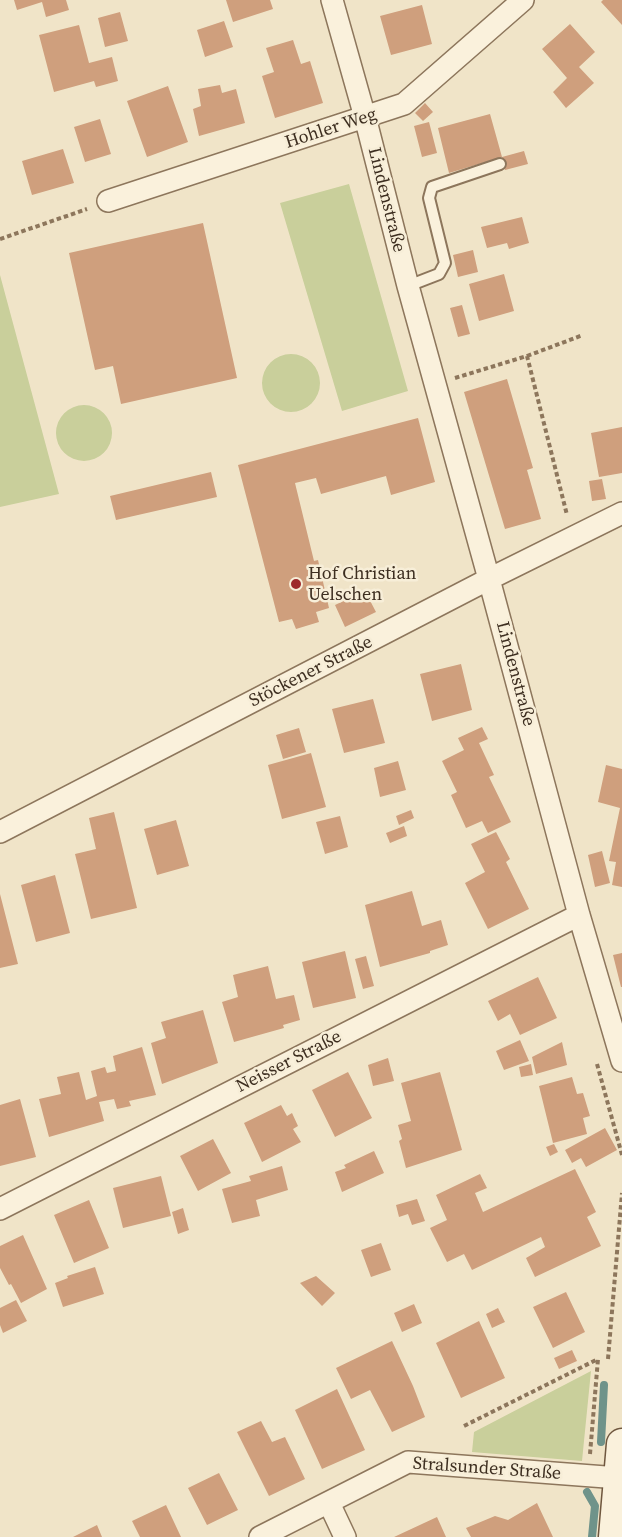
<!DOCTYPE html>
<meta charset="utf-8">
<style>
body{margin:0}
canvas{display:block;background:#f0e4c8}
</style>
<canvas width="622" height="1537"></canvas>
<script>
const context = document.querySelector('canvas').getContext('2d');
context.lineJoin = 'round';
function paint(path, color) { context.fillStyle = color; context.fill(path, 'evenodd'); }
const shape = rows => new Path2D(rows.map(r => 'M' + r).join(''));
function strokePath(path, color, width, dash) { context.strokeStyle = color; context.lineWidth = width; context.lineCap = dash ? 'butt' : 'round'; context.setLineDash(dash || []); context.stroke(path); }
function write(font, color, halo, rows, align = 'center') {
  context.font = font + ' "Source Serif 4",serif'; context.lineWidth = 5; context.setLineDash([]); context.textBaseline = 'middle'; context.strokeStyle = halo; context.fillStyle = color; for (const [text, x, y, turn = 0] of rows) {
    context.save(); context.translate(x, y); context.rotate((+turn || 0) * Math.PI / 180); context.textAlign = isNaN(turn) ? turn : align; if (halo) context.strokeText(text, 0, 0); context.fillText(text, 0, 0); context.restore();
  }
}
paint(shape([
 [349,184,408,391,342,411,280,203],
 [0,275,59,494,0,507],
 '262 383a29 29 0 1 1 58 0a29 29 0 1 1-58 0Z',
 '56 433a28 28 0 1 1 56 0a28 28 0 1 1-56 0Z',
 [591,1371,582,1461,472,1452,474,1432]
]), '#c9cf9b');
strokePath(shape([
 [601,1442,604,1385],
 [587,1492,595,1506,592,1537]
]), '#6f938a', 8);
paint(shape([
 [14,0,66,0,69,10,46,17,42,2,17,10],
 [226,0,270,0,273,9,233,22],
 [603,0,622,0,622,25,601,2],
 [422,5,432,44,391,55,380,16],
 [120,12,128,41,105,47,98,18],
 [224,21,233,47,205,57,197,30],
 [570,24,595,52,579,67,594,83,566,108,553,92,567,78,542,49],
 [79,25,89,63,112,57,118,81,96,87,94,81,54,92,39,35],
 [293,40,301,64,310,61,323,103,275,118,262,76,274,72,266,48],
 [220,85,222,93,236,89,245,123,199,136,193,109,201,106,198,89],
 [168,86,188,142,147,157,127,101],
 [425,103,433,112,423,121,415,113],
 [490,114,502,157,524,151,528,164,505,170,502,157,449,173,438,128],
 [100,119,111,154,85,162,74,127],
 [429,122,437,153,422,157,414,126],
 [63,149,74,183,32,195,22,161],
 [522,217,529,243,509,249,507,243,487,248,481,227],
 [203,223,237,378,121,404,113,366,95,370,69,253],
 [473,250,478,272,458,277,453,255],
 [504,274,514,311,479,321,469,284],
 [462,305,470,334,458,337,450,308],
 [507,379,533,468,527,470,541,519,505,529,464,392],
 [418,418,435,482,391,495,386,476,321,494,316,478,295,483,314,561,318,560,329,608,316,612,319,622,296,629,292,619,279,622,238,465],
 [622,427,622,473,599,477,591,433],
 [211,472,217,497,116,520,110,496],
 [602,479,606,499,592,501,589,481],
 [365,591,376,612,345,627,335,605],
 [461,664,472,710,432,721,420,674],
 [373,699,385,743,344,753,332,709],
 [482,727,488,739,479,743,494,775,489,777,511,822,488,833,482,821,466,828,451,795,457,792,442,761,464,750,458,738],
 [299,728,306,752,283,759,276,735],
 [311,753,326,807,282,819,268,765],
 [398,761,406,790,380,797,374,768],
 [606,765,622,769,622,887,612,885,616,862,609,861,620,808,598,802],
 [411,810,414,818,399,825,396,816],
 [114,812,137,908,91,919,75,854,96,849,89,818],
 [340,816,348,847,325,854,316,822],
 [176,820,189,866,157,875,144,829],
 [404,826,407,836,390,843,386,833],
 [496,832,510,859,506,862,529,909,488,929,465,883,485,872,471,844],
 [602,851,610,883,595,887,588,855],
 [55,875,70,933,36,942,21,885],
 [412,891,422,926,441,920,448,945,430,951,430,953,380,967,365,905],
 [0,894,18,964,0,968],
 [345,951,356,998,313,1008,302,962],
 [622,953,622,987,621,987,613,955],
 [366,956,374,986,363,989,355,959],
 [268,966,276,999,294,995,300,1020,283,1025,284,1028,234,1042,222,1002,238,997,233,975],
 [538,977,557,1018,520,1035,510,1014,498,1021,488,1001],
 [203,1010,218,1063,162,1084,151,1043,166,1038,161,1022],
 [520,1040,529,1061,504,1070,496,1051],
 [562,1042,567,1065,536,1074,532,1057],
 [142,1047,156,1095,129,1101,131,1106,117,1109,114,1099,99,1102,104,1121,49,1137,39,1099,61,1094,57,1077,79,1072,86,1100,97,1096,91,1071,105,1067,107,1073,116,1071,113,1056],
 [388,1058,394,1081,373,1086,368,1065],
 [531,1064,533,1075,521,1077,519,1067],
 [348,1072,372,1118,335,1137,312,1090],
 [440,1072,462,1150,406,1168,399,1141,402,1139,398,1125,411,1121,401,1083],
 [572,1077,577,1094,583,1093,590,1116,583,1118,587,1134,553,1143,539,1086],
 [20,1099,36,1157,0,1166,0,1105],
 [281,1105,287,1116,292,1113,298,1126,293,1129,301,1142,262,1162,244,1123],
 [605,1128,617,1150,586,1167,581,1158,572,1163,565,1150],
 [213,1139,231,1173,198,1191,180,1156],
 [554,1144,558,1152,550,1156,546,1147],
 [374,1151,384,1173,342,1192,335,1172,346,1168,344,1165],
 [282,1166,288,1190,256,1200,260,1216,232,1223,222,1189,251,1181,249,1176],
 [575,1169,596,1212,587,1217,601,1246,535,1277,526,1258,545,1247,541,1237,472,1270,464,1254,447,1262,430,1228,447,1220,436,1195,480,1174,487,1188,475,1193,483,1212],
 [161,1176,171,1216,123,1228,113,1188],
 [417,1199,425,1221,412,1225,408,1214,399,1217,396,1205],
 [89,1200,109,1248,74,1263,54,1215],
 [183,1208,189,1230,178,1234,172,1212],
 [23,1235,47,1289,21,1303,11,1284,9,1285,0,1268,0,1246],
 [381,1243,391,1270,371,1277,361,1250],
 [95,1267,104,1294,63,1307,55,1283,68,1278,67,1276],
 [316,1276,335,1293,322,1306,300,1283],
 [566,1292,585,1332,553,1348,533,1307],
 [16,1300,27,1321,3,1333,0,1325,0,1308],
 [414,1304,422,1323,402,1332,394,1313],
 [498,1308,505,1322,492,1328,486,1314],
 [479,1321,505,1378,461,1398,436,1343],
 [392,1341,413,1386,425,1417,392,1432,370,1390,351,1399,336,1368],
 [572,1350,577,1361,559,1369,554,1358],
 [337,1389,365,1450,322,1469,295,1410],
 [261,1421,272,1442,285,1437,305,1479,269,1496,237,1432],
 [219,1473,238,1510,207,1525,188,1488],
 [537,1503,553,1537,471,1537,466,1528,495,1516,508,1520],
 [166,1505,181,1537,140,1537,132,1521],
 [437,1517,446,1537,394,1537],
 [97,1525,102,1537,73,1537]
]), '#cf9f7d');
const lane = shape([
 [408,286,439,274,445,263,429,198,432,187,500,164]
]);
const street = shape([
 [332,0,365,117,408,286,489,579,579,915,622,1061],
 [108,201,404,104,523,0],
 [0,832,489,579,622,513],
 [0,1209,579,915],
 [329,1503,345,1537],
 [260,1537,408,1462,619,1478]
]);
const secondary = shape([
 [614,1537,622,1444]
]);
strokePath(lane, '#8d765c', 14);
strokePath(street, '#8d765c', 24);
strokePath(secondary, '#6f573f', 33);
strokePath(shape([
 [0,239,87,209],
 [527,356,583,335],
 [455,378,527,356,567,515],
 [597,1064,622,1155],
 [608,1359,622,1193],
 [464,1426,598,1359],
 [590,1454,598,1359]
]), '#8d765c', 4, [4.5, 3]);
strokePath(lane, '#faf1dc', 10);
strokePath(street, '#faf1dc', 21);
strokePath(secondary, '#faf1dc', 30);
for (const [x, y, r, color] of [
 [296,584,6,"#9e2a2b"]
]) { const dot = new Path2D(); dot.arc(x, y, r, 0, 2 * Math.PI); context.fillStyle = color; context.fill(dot); strokePath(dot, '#f7eed8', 2); }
write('18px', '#3d2e20', '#f7eed8', [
 ["Hohler Weg",331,129,-18],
 ["Lindenstraße",386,200,76],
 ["Stöckener Straße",311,672,-27],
 ["Lindenstraße",515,674,75],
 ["Neisser Straße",289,1062,-27],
 ["Stralsunder Straße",487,1469,4]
]);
write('18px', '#3d2e20', '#f7eed8', [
 ["Hof Christian",308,574],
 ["Uelschen",308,595]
], 'left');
</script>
